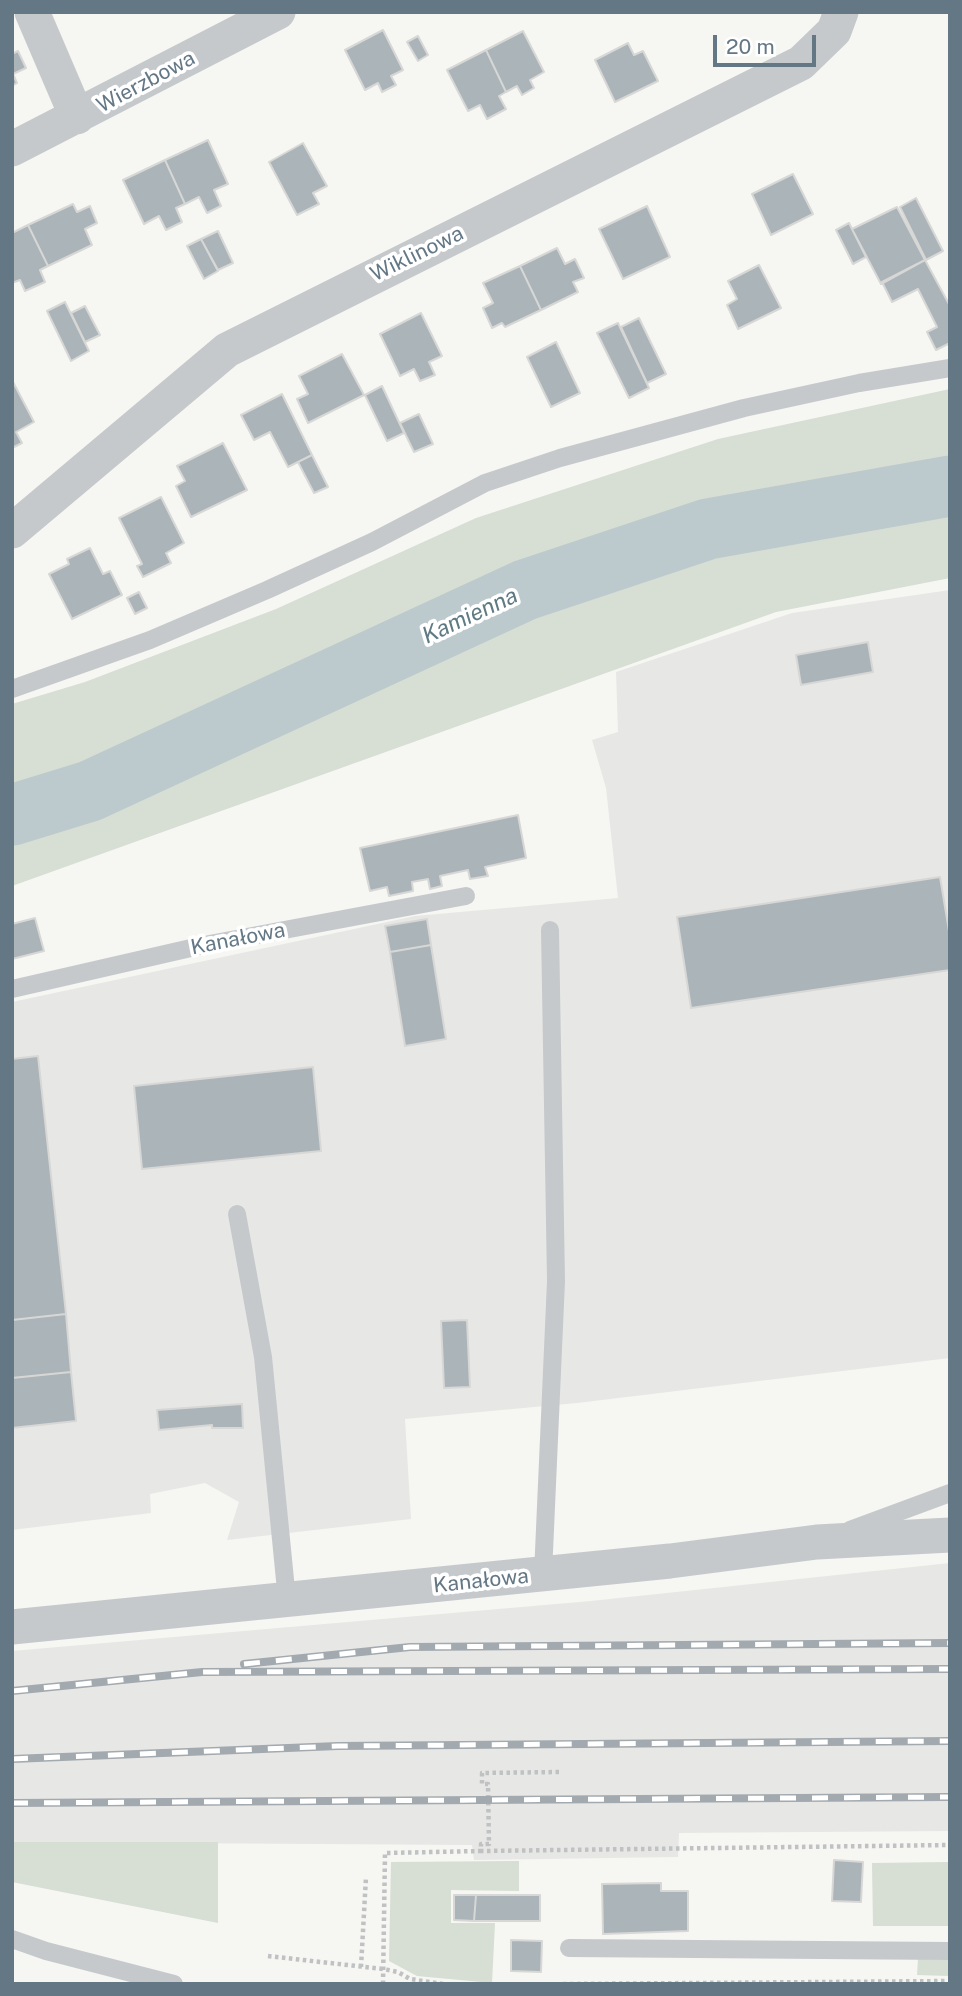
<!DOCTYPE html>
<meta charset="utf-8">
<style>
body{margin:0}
#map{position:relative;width:962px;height:1996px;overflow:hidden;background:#f6f6f2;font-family:"Public Sans",sans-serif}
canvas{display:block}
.frame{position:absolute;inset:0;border:14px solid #637785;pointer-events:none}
.scale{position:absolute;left:713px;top:35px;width:103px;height:32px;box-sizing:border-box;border:4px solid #637785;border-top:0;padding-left:9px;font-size:21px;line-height:24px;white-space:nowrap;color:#637785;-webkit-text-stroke:5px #fff;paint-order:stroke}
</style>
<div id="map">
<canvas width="962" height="1996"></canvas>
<div class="frame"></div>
<div class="scale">20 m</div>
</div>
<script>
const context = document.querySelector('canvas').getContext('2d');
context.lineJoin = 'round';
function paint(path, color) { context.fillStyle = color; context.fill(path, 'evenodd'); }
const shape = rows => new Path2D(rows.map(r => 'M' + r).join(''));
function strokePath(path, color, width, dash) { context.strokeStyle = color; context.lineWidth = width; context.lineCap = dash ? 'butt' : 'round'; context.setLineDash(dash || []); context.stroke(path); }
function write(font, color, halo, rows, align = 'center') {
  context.font = font + ' "Public Sans",sans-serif'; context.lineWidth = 7; context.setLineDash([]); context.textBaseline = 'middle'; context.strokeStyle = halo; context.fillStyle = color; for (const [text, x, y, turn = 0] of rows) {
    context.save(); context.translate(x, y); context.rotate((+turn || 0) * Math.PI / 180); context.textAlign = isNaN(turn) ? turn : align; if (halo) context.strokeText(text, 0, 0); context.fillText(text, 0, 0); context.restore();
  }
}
paint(shape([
 [950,590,950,1358,577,1403,405,1419,411,1519,227,1540,239,1502,205,1483,150,1494,151,1513,12,1530,12,1002,415,916,618,898,606,788,592,740,618,732,616,672,792,613],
 [950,1563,950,1831,679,1833,678,1857,474,1860,472,1845,12,1842,12,1651,591,1601]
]), '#e7e8e6');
paint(shape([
 [950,389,950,578,776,612,12,886,12,704,85,682,276,609,476,518,718,439],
 [12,1842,218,1842,218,1923,12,1882],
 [519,1861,519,1891,451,1890,451,1923,495,1923,492,1983,417,1976,389,1961,391,1862],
 [950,1862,950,1926,873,1926,872,1863],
 [918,1959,950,1960,950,1976,917,1975]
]), '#d7ded3');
strokePath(shape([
 [12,815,90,791,525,590,708,529,950,486]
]), '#bcc9cd', 61);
const building = shape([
 [383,30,403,70,391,76,396,85,382,92,378,83,365,90,345,50,383,30],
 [523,31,544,72,530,80,534,88,522,95,517,86,506,92,486,50,523,31],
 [418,36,428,55,418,61,407,42,418,36],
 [628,43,634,55,643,51,658,81,615,102,595,60,628,43],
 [486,50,506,92,499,96,506,109,487,119,480,105,468,111,447,70,486,50],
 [18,51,26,68,13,74,17,83,12,86,12,54,18,51],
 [208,140,228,184,214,190,221,206,207,213,199,197,185,204,165,160,208,140],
 [303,143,327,186,313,193,319,204,297,215,269,162,303,143],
 [165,160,185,204,176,208,182,222,166,230,159,216,144,224,123,180,165,160],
 [793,174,813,214,771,235,752,194,793,174],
 [916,198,943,251,926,260,900,207,916,198],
 [73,204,77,212,90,206,97,223,85,229,92,245,48,266,28,225,73,204],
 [647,206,670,257,623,279,599,229,647,206],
 [897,207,925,260,881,284,852,229,897,207],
 [849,223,866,257,853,264,836,230,849,223],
 [28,225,48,266,40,270,45,282,25,291,20,280,12,283,12,233,28,225],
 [218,231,233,263,218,270,201,239,218,231],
 [201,239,218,271,204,279,187,246,201,239],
 [557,248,565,264,575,259,584,278,573,282,578,292,541,310,520,266,557,248],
 [925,260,950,306,950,343,936,350,927,332,937,327,918,289,892,302,882,282,925,260],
 [759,265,781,308,738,329,727,305,737,299,728,281,759,265],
 [520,266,541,310,505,327,502,323,492,328,483,308,493,303,483,283,520,266],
 [65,302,89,351,71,361,47,311,65,302],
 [85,306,100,335,85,342,71,313,85,306],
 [421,313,442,356,429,362,435,375,420,381,414,369,400,376,380,334,421,313],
 [639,318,666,374,647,383,621,327,639,318],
 [618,323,649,388,629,398,597,333,618,323],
 [556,342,580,393,551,407,527,357,556,342],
 [342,354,364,395,308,423,297,399,308,394,299,376,342,354],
 [12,380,34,422,16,432,22,443,12,448,12,380],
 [382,386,404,433,387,441,365,395,382,386],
 [282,394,312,455,288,467,270,432,254,440,241,415,282,394],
 [419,414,433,444,414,452,400,423,419,414],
 [223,443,247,490,191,517,176,486,185,481,177,466,223,443],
 [312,455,328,487,314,493,298,462,312,455],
 [161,497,184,543,166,553,171,563,143,577,137,566,142,564,119,518,161,497],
 [90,548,103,574,110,571,122,595,72,619,49,574,69,564,67,559,90,548],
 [139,592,147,608,135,614,127,598,139,592],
 [868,642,873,672,801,685,796,655,868,642],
 [518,815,526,858,485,867,488,876,470,879,468,870,440,876,442,886,430,889,428,879,412,882,413,891,389,896,387,887,370,891,360,848,518,815],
 [940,877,950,937,950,970,691,1008,677,917,940,877],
 [35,918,44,951,12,959,12,924,35,918],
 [427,919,431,945,390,952,385,926,427,919],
 [431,945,446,1039,405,1046,390,952,431,945],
 [38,1056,66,1314,12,1320,12,1059,38,1056],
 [313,1067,321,1151,142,1169,134,1086,313,1067],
 [66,1314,71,1372,12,1378,12,1320,66,1314],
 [467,1320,470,1387,444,1388,441,1321,467,1320],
 [71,1372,76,1421,12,1428,12,1378,71,1372],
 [242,1404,243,1428,212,1428,212,1425,159,1430,157,1410,242,1404],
 [834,1860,863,1862,861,1902,832,1901,834,1860],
 [661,1883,661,1891,688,1891,688,1931,603,1934,602,1884,661,1883],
 [454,1895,476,1895,474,1921,454,1920,454,1895],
 [476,1895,540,1895,540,1921,474,1921,476,1895],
 [511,1940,542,1941,541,1972,511,1971,511,1940]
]);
paint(building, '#abb4b9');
strokePath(building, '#d7d7d5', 2);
strokePath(shape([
 [559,1772,482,1773,482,1784,488,1784,489,1844,481,1844,481,1851,950,1845],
 [268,1956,383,1969,398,1972,410,1979,443,1984],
 [361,1967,366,1877],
 [383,1984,385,1853,481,1851],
 [563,1984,950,1981]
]), '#bfc1c3', 4.5, [3.5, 3.5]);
strokePath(shape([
 [12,689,150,640,267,590,372,542,485,483,560,458,744,408,859,383,950,368],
 [12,989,204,945,466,896],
 [237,1214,263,1357,287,1600],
 [850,1530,950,1493],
 [543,1574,556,1281,550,930],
 [12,1939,46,1951,174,1984],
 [569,1948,950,1951]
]), '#c5c9cc', 18);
strokePath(shape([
 [32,12,77,117],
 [12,149,278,12],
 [12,531,227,350,801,63,834,31,841,12],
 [12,1627,670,1561,817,1542,950,1535]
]), '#c5c9cc', 35);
const rail = shape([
 [244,1664,410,1647,950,1643],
 [12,1691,202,1672,950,1669],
 [12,1759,338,1746,950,1741],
 [12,1803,950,1797]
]);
strokePath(rail, '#a3aaaf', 8);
strokePath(rail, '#fff', 5, [16]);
write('21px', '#637785', '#fff', [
 ["Wierzbowa",146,82,-28],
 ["Wiklinowa",417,254,-26],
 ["Kanałowa",238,939,-11],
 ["Kanałowa",481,1581,-6]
]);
write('italic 23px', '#5f7a82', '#fff', [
 ["Kamienna",470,616,-25]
]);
</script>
